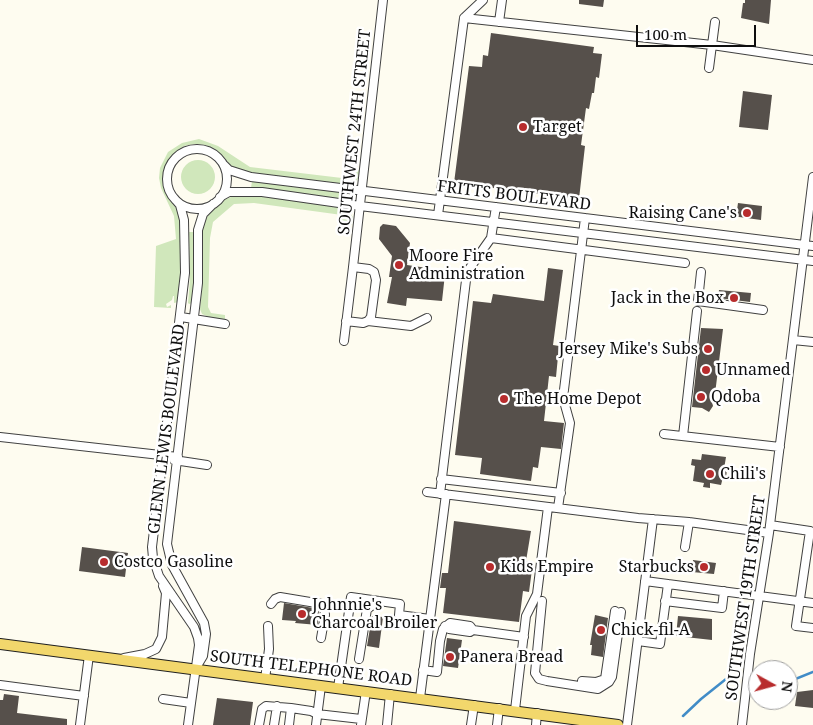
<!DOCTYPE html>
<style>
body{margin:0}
#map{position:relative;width:813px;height:725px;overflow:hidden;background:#fefcf0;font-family:"Noto Serif",serif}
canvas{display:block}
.north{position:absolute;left:748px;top:660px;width:50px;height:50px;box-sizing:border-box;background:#fff;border:1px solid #9f9f9f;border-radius:50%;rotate:97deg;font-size:14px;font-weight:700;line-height:20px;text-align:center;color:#0e0e0e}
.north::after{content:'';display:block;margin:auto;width:18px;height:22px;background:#b82c2d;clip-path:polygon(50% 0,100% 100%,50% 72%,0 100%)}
.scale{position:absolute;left:636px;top:25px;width:120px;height:22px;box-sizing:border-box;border:2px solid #0e0e0e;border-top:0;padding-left:6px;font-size:15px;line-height:18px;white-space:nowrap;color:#0e0e0e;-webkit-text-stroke:4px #fff;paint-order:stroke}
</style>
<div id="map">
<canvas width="813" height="725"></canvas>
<div class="north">N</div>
<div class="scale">100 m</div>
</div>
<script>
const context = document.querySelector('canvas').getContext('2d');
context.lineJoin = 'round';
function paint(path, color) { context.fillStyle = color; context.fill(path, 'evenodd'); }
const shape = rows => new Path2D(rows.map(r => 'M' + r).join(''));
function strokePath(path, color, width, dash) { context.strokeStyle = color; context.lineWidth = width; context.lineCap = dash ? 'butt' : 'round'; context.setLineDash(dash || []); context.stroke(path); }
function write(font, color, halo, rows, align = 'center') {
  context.font = font + ' "Noto Serif",serif'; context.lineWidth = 5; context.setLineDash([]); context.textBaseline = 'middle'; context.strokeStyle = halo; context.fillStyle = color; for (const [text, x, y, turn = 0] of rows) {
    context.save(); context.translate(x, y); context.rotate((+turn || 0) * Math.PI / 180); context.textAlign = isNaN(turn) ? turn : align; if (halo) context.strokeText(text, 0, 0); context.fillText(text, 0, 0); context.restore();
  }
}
paint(shape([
 [199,139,218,146,250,167,342,178,344,168,360,170,358,178,356,182,351,185,249,173,240,171,230,165,223,156,214,149,205,145,194,144,184,146,176,152,169,160,165,171,165,183,167,191,178,208,181,218,182,266,178,302,174,303,174,296,173,296,172,300,166,304,167,307,171,305,171,308,154,307,156,246,176,239,174,216,161,188,159,178,160,168,168,152,182,143],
 '181 177a17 17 0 1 1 34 0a17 17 0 1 1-34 0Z',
 [252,181,346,193,348,197,345,199,251,188],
 [239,194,289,200,346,208,353,217,352,225,341,224,342,215,254,203,234,204,213,222,210,238,208,307,211,313,225,315,225,320,211,318,202,314,200,309,202,287,203,228,206,219,211,210,223,200],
 [189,232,195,232,194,287,192,303,189,304,188,303,190,279]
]), '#d0e7bb');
strokePath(shape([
 [788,682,813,672],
 [683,716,701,699,726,679]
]), '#418cc7', 2.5);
paint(shape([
 [579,0,604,0,603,7,579,4],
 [745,0,771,0,769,24,741,18,743,3,745,3],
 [491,33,594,47,593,53,602,54,599,78,596,77,594,93,592,93,589,109,586,108,581,145,585,146,579,199,454,183,469,66,482,67,483,55,488,56],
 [743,91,772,95,768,130,739,127],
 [738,203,762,206,761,220,732,216,733,210,737,210],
 [383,224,396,226,410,243,407,265,434,269,433,271,445,274,442,301,407,298,406,306,387,303,392,277,389,277,392,256,379,239,380,227],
 [548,268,563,270,553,345,559,346,556,377,549,376,544,421,564,423,561,449,541,447,538,468,533,467,531,481,480,474,482,458,455,455,473,301,491,303,493,294,544,301],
 [719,290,751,293,750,302,718,298],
 [701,328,723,329,715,394,712,402,713,406,709,412,702,408,692,407],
 [702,454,726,457,724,469,727,470,726,477,723,477,721,485,710,483,710,488,703,487,704,483,693,481,695,466,691,465,692,459,701,460],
 [454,521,531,531,526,561,533,562,529,592,523,591,519,622,443,613,446,588,440,588,442,573,448,573],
 [82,547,128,553,125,577,79,571],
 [693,560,716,563,714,574,692,572],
 [284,603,319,609,318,625,295,623,296,621,282,620],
 [595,615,608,618,603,657,591,655,592,645,590,645],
 [372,616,383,617,379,648,367,646],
 [678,616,712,619,712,640,676,636],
 [447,638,462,640,458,668,443,666],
 [813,690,813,708,795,706,797,692],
 [4,694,19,696,17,713,67,719,67,725,0,725,0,700,3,700],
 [217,698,253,702,250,725,213,725]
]), '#56504b');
const minor = shape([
 [464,18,483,0],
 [499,22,502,0],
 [709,68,715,22],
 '167 179a30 30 0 1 1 60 0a30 30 0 1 1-60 0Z',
 [224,165,229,170,251,177,813,246],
 [220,197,229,192,262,192,360,206,813,261],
 [174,198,180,205,184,220,185,273,152,547,153,558,159,576,194,627,198,638,199,645,188,725],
 [438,215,464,18,712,45,813,60],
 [491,238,685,263],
 [701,272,698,301,763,310],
 [181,317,225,324],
 [346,321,363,323,368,321,371,317,376,280,374,272,369,269,353,267],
 [368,321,411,326,427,318],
 [793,340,813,342],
 [344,341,353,267,383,0],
 [664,434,780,447],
 [683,436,697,311],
 [0,437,178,457],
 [174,460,207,465],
 [441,479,561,493],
 [427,492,638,518,689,522,769,533],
 [440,494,467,272,491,238,496,207],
 [558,508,570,423,563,398,585,218],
 [770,525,810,531,796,626,813,628],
 [685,547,689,522],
 [645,581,813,603],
 [542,601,535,673,539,679,547,681,598,689,609,682,612,677,621,612],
 [665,601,722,608,724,591],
 [271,604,275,599,280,597,322,604,324,605,325,615,321,638],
 [445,626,449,629,470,632,473,630],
 [638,641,660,644,668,584],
 [124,658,145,654,156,649,162,637,166,593,163,586],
 [359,659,367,609,379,601],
 [197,666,203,656,206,634,204,623,172,565,167,544,198,283,198,230,203,214,213,204],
 [423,670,437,672,440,641,443,629,450,623,470,626,473,630,524,637],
 [265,679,269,649,268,626],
 [582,681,596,682,605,679,615,611],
 [0,685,84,696],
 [338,688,351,597,400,604,399,615,430,619],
 [420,698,446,494],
 [163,699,191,703],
 [515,710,526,616,537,594,548,507],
 [80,725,89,655],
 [259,725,262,709,266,706,291,708],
 [274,725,277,706],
 [289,725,291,708,311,711,317,714,361,719],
 [316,725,321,686],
 [361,725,366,691],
 [387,725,390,694],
 [471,725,474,705],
 [497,725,499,708],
 [536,725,537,713],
 [627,725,653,519],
 [742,725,750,654,769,533,813,177]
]);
const major = shape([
 [0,644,618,725]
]);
strokePath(minor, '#414141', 10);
strokePath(major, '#1f1f1f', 12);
strokePath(minor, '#fff', 8);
strokePath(major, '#f2d76c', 10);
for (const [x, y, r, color] of [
 [523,127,5,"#b82c2d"],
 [747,213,5,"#b82c2d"],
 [399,265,5,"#b82c2d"],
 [734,298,5,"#b82c2d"],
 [708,349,5,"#b82c2d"],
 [706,370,5,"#b82c2d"],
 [701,397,5,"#b82c2d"],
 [504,399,5,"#b82c2d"],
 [710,474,5,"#b82c2d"],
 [104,562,5,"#b82c2d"],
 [490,567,5,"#b82c2d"],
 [704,567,5,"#b82c2d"],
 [302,614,5,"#b82c2d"],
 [601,630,5,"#b82c2d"],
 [450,657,5,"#b82c2d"]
]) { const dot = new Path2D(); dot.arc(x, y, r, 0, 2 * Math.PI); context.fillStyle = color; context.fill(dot); strokePath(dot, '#fff', 2); }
write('16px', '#0e0e0e', '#fff', [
 ["Target",533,127],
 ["Raising Cane's",737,213,"right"],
 ["Moore Fire",409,256],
 ["Administration",409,274],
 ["Jack in the Box",724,298,"right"],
 ["Jersey Mike's Subs",698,349,"right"],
 ["Unnamed",716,370],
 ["Qdoba",711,397],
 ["The Home Depot",514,399],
 ["Chili's",720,474],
 ["Costco Gasoline",114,562],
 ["Kids Empire",500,567],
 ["Starbucks",694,567,"right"],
 ["Johnnie's",312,605],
 ["Charcoal Broiler",312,623],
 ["Chick-fil-A",611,630],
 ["Panera Bread",460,657]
], 'left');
write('16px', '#0e0e0e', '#fff', [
 ["SOUTHWEST 24TH STREET",355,132,-84],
 ["FRITTS BOULEVARD",514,196,7],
 ["GLENN LEWIS BOULEVARD",167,429,-83],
 ["SOUTHWEST 19TH STREET",746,598,-82],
 ["SOUTH TELEPHONE ROAD",311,669,7]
]);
</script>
